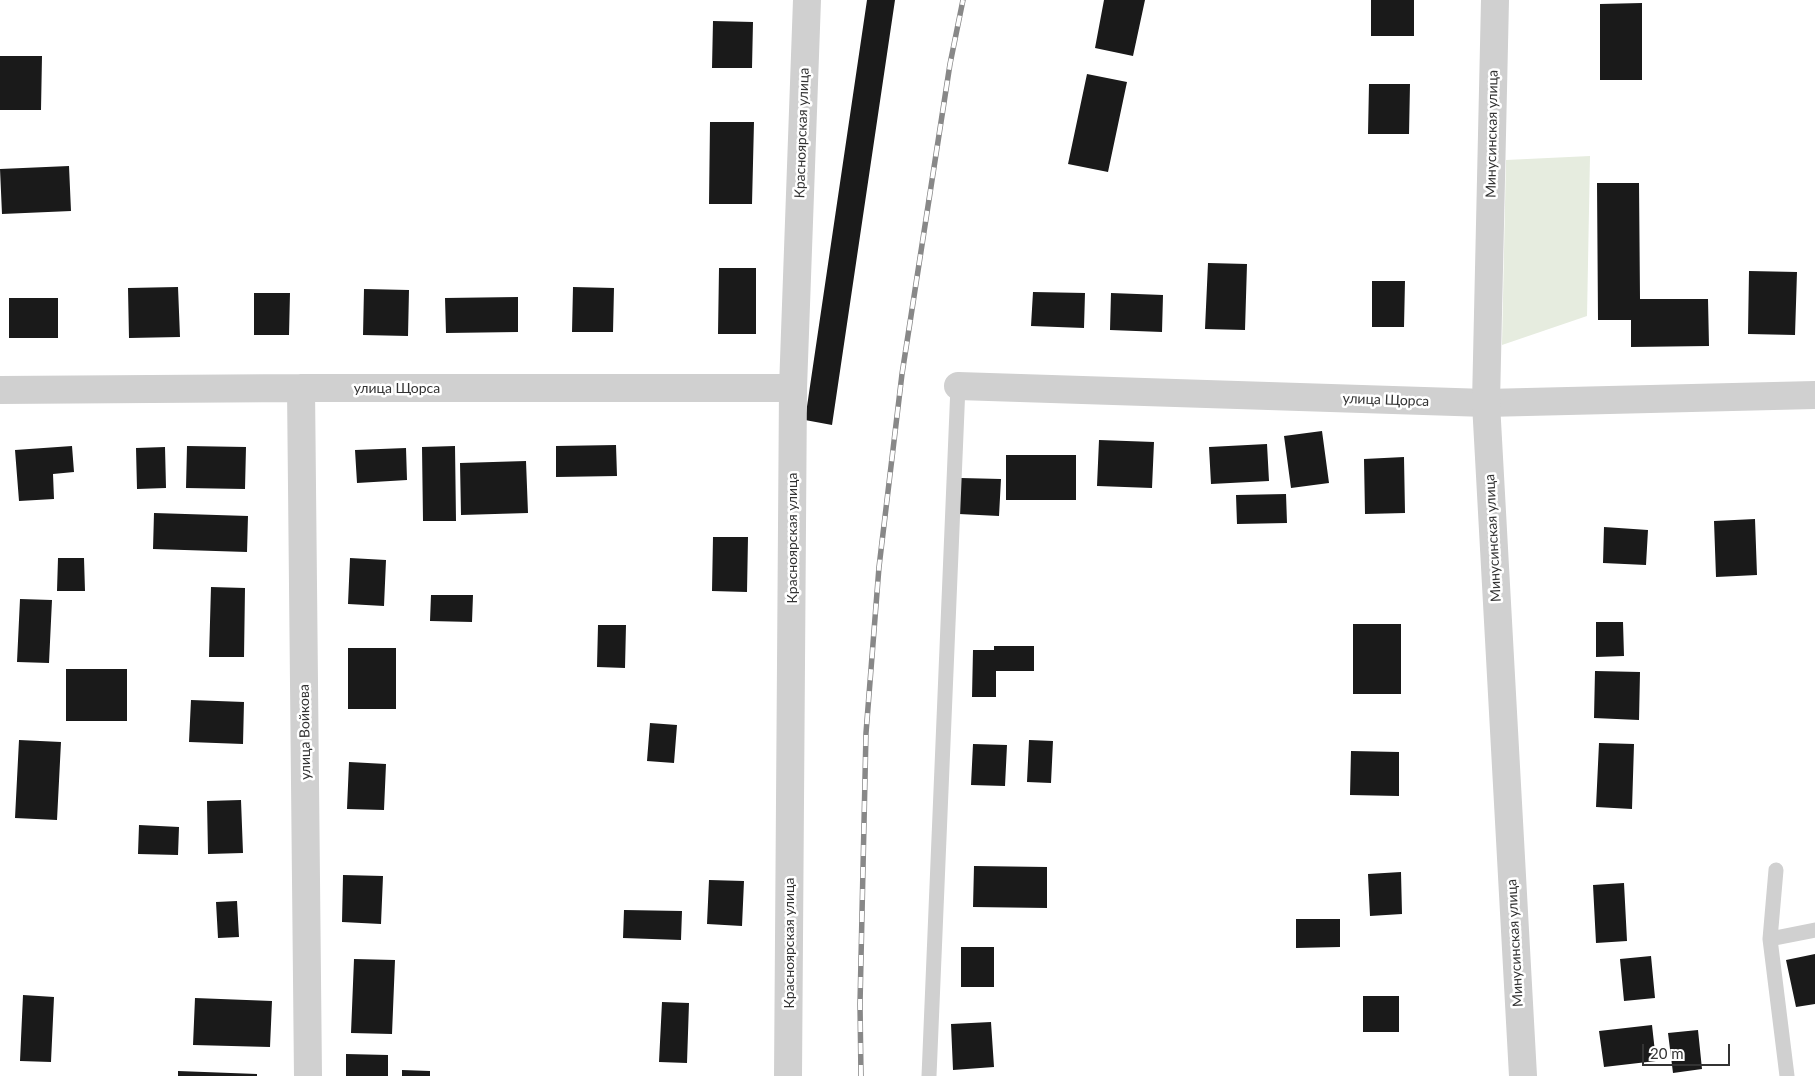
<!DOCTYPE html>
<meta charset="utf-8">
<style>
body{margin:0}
#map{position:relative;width:1815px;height:1076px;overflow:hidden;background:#fff;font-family:Lato,sans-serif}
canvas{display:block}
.scale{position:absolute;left:1642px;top:1044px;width:88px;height:22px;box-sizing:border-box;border:2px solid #333;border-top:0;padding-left:6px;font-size:15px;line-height:18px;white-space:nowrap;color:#333;-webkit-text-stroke:4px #fff;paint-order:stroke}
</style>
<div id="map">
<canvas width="1815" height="1076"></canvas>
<div class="scale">20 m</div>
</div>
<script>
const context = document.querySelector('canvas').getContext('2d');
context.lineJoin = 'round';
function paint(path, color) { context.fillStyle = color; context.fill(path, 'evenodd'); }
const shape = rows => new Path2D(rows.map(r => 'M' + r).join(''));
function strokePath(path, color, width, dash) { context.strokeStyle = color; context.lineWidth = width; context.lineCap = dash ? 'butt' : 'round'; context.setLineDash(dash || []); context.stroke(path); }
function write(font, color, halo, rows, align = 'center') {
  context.font = font + ' Lato,sans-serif'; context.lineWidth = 5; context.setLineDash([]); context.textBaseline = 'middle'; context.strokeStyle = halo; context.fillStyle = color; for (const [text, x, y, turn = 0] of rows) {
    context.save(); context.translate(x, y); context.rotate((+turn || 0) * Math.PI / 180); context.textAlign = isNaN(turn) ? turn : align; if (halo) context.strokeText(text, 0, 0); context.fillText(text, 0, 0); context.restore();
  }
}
paint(shape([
 [1590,156,1587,316,1502,345,1506,160]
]), '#e6ecdf');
paint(shape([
 [867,0,895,0,832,425,805,420],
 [1104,0,1145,0,1133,56,1095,48],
 [1371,0,1414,0,1414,36,1371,36],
 [1642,3,1642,80,1600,80,1600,4],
 [713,21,753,22,752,68,712,68],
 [0,56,42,56,41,110,0,110],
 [1087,74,1127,82,1108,172,1068,164],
 [1369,84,1410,84,1409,134,1368,134],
 [710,122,754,122,752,204,709,204],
 [69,166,71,211,2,214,0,169],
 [1597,183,1639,183,1640,299,1708,299,1709,346,1631,347,1631,320,1598,320],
 [1208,263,1247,264,1245,330,1205,329],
 [719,268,756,268,756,334,718,334],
 [1749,271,1797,272,1795,335,1748,334],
 [1372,281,1405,281,1404,327,1372,327],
 [178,287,180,337,129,338,128,288],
 [573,287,614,288,613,332,572,332],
 [364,289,409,290,408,336,363,335],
 [1033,292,1085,293,1084,328,1031,326],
 [254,293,290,293,289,335,254,335],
 [1111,293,1163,295,1162,332,1110,330],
 [518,297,518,332,446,333,445,298],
 [9,298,58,298,58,338,9,338],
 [1322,431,1329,483,1291,488,1284,436],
 [1099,440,1154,442,1152,488,1097,486],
 [1267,444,1269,481,1211,484,1209,447],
 [616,445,617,476,556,477,556,446],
 [72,446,74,472,53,474,54,499,19,501,15,450],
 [187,446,246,447,245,489,186,488],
 [455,446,456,521,423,521,422,447],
 [165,447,166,488,137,489,136,448],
 [406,448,407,480,357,483,355,450],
 [1006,455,1076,455,1076,500,1006,500],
 [1404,457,1405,513,1365,514,1364,459],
 [526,461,528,513,461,515,460,463],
 [961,478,1001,479,999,516,959,514],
 [1286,494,1287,523,1237,524,1236,495],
 [154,513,248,516,247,552,153,549],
 [1755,519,1757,575,1716,577,1714,521],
 [1604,527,1648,530,1646,565,1603,563],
 [713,537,748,537,747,592,712,591],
 [58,558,84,558,85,591,57,591],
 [350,558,386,560,384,606,348,604],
 [211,587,245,588,244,657,209,657],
 [431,595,473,595,472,622,430,621],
 [20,599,52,600,49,663,17,662],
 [1596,622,1623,622,1624,656,1596,657],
 [1353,624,1401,624,1401,694,1353,694],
 [598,625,626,625,625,668,597,667],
 [994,646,1034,646,1034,671,996,671,996,697,972,697,973,650,994,650],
 [348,648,396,648,396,709,348,709],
 [66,669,127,669,127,721,66,721],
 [1595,671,1640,672,1639,720,1594,718],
 [191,700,244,702,243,744,189,742],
 [650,723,677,725,674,763,647,761],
 [19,740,61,742,57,820,15,818],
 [1029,740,1053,741,1051,783,1027,782],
 [1599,743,1634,744,1632,809,1596,807],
 [973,744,1007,745,1005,786,971,785],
 [1351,751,1399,752,1399,796,1350,795],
 [349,762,386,764,384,810,347,809],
 [241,800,243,853,208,854,207,801],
 [139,825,179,827,178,855,138,854],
 [974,866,1047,867,1047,908,973,907],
 [1401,872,1402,914,1370,916,1368,874],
 [343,875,383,876,381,924,342,922],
 [709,880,744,881,742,926,707,924],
 [1624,883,1627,941,1596,943,1593,885],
 [237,901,239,937,218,938,216,902],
 [624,910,682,911,681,940,623,938],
 [1296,919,1340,919,1340,947,1296,948],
 [961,947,994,947,994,987,961,987],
 [1815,954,1815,1004,1796,1007,1786,960],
 [1651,956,1655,998,1624,1001,1620,959],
 [354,959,395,960,392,1034,351,1033],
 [23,995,54,997,51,1062,20,1061],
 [1363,996,1399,996,1399,1032,1363,1032],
 [195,998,272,1001,270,1047,193,1045],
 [662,1002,689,1003,687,1063,659,1062],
 [991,1022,994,1067,953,1070,951,1024],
 [1652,1025,1656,1061,1604,1067,1599,1031],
 [1698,1030,1702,1069,1673,1073,1668,1033],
 [346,1054,388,1055,388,1076,346,1076],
 [402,1070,430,1071,430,1076,402,1076],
 [178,1071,257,1074,257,1076,178,1076]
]), '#1a1a1a');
strokePath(shape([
 [1770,939,1776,870],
 [929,1076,958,386],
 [1787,1076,1770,939,1815,930]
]), '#d0d0d0', 15);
strokePath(shape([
 [958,386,1486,403,1815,395],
 [301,388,308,1076],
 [0,390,301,388,793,388],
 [788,1076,793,388,807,0]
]), '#d0d0d0', 28);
strokePath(shape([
 [1495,0,1486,403,1523,1076]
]), '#d0d0d0', 28);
const rail = shape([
 [861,1076,860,1004,866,733,879,567,902,374,950,64,963,0]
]);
strokePath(rail, '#888', 5.5);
strokePath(rail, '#fff', 4, [11]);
write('14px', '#333', '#fff', [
 ["Красноярская улица",802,133,-88],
 ["Минусинская улица",1492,134,-89],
 ["улица Щорса",397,388],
 ["улица Щорса",1386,400,2],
 ["Красноярская улица",792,538,-90],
 ["Минусинская улица",1493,538,-93],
 ["улица Войкова",305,732,-91],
 ["Красноярская улица",789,943,-90],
 ["Минусинская улица",1515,943,-93]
]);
</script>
